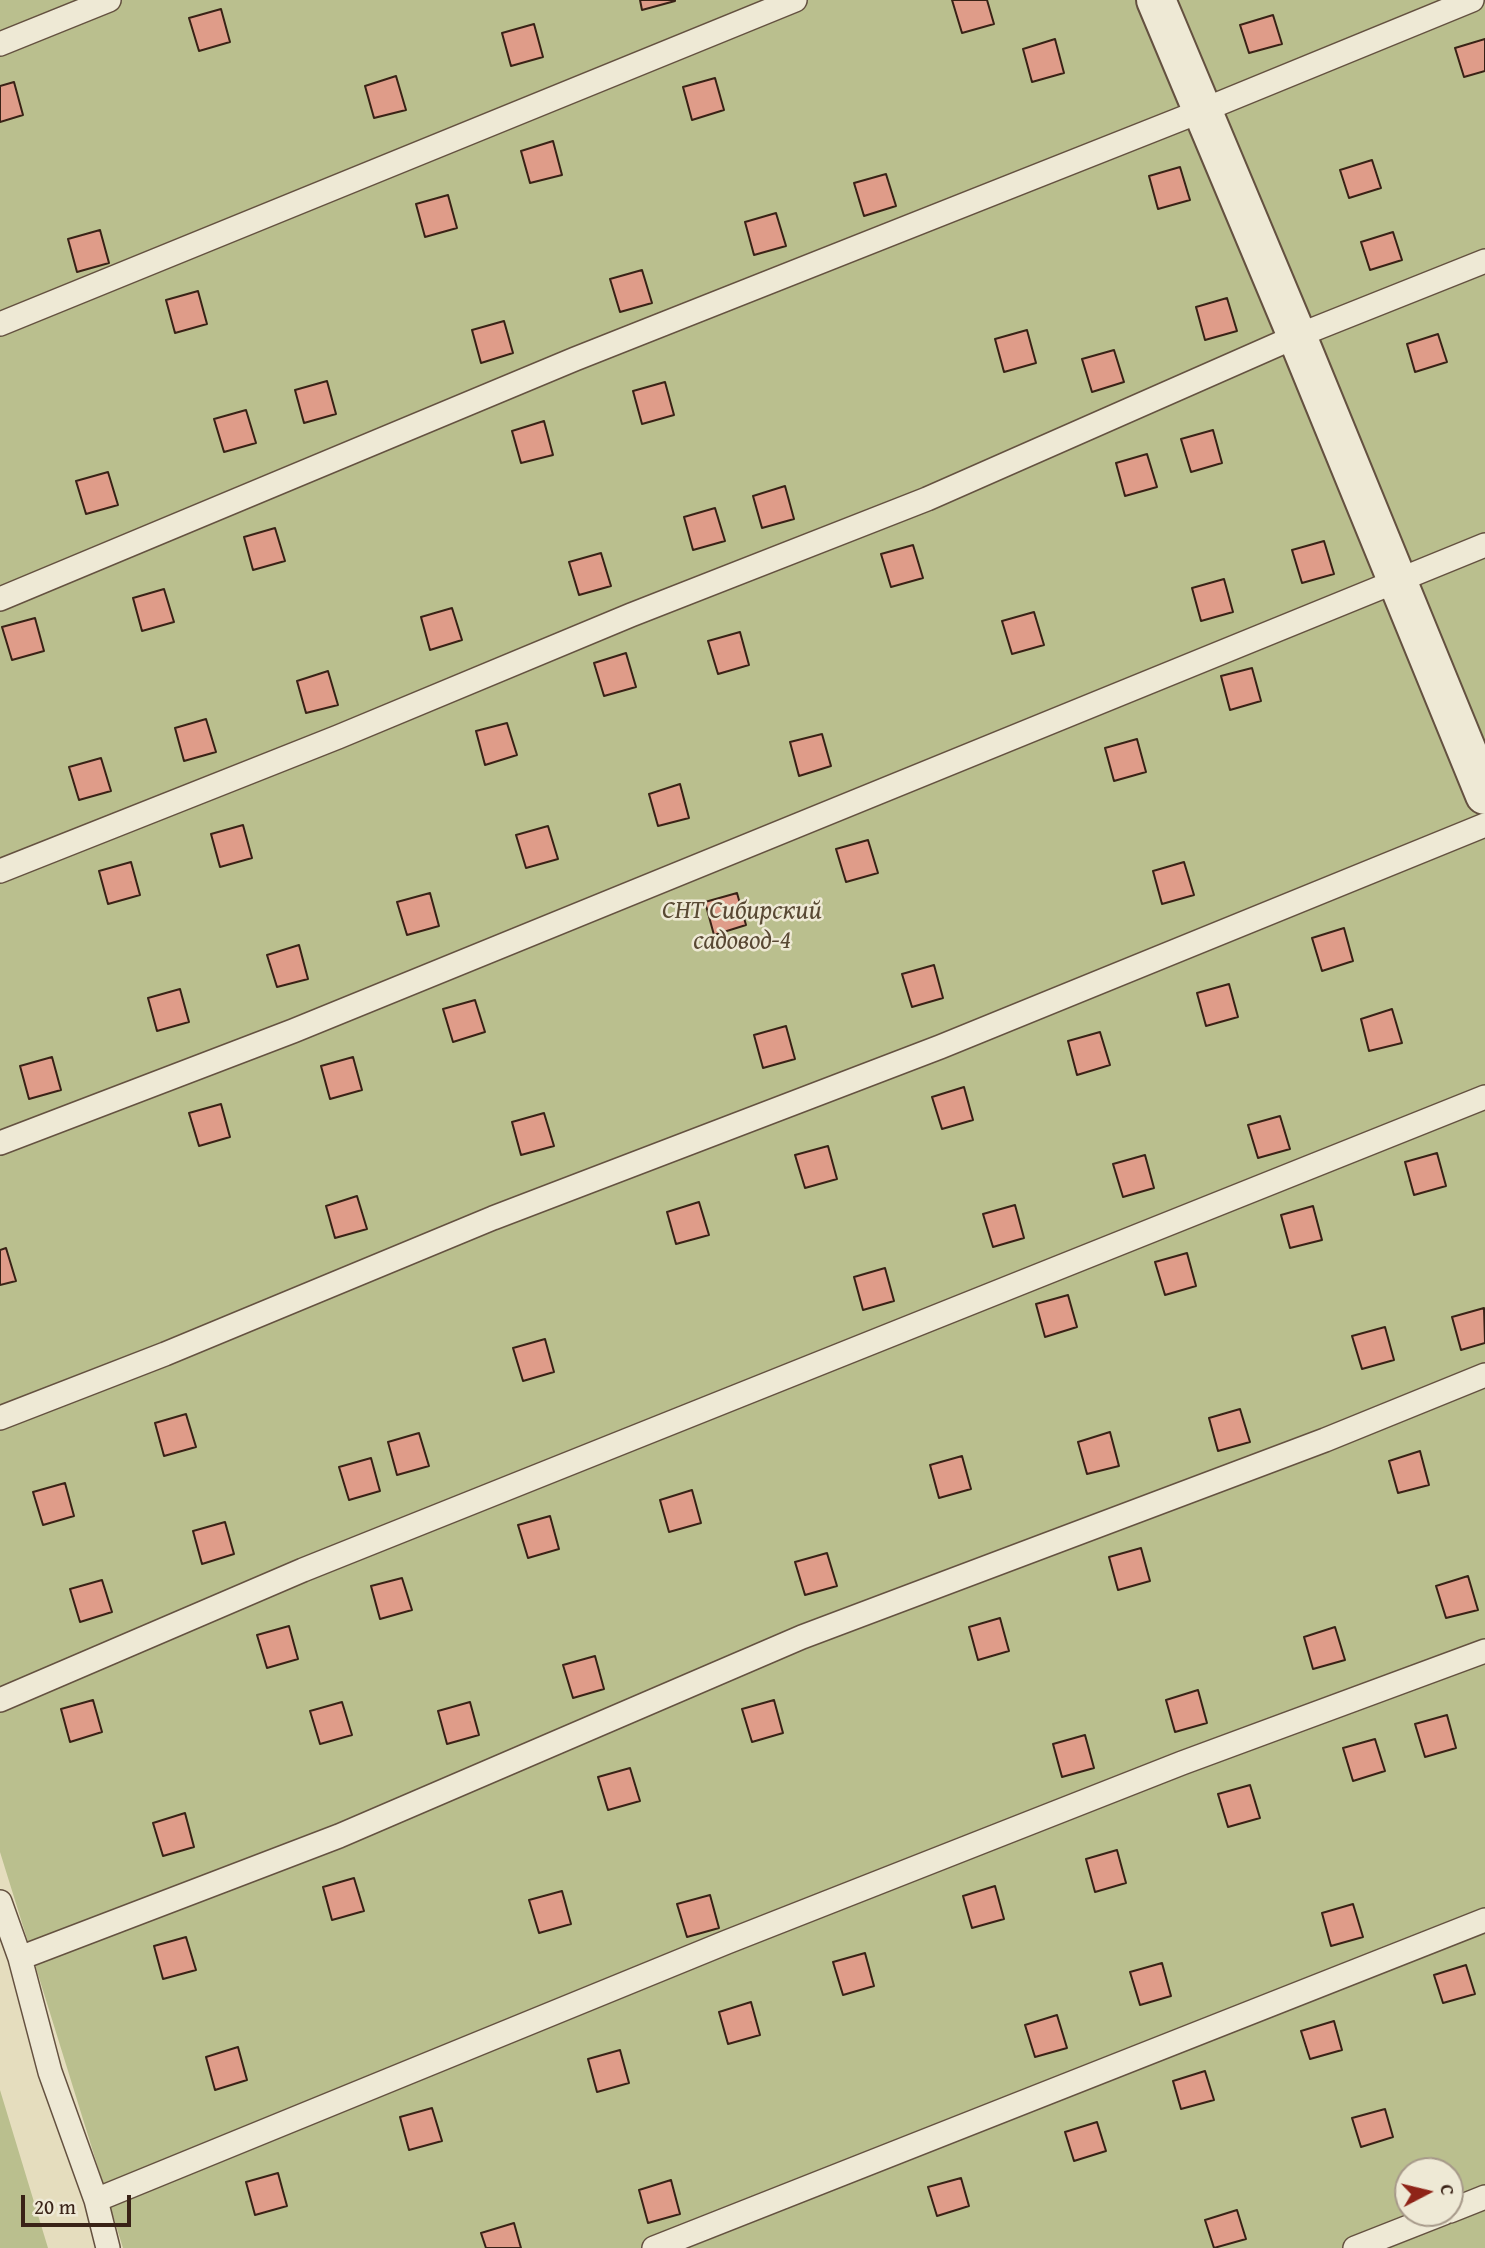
<!DOCTYPE html>
<meta charset="utf-8">
<style>
body{margin:0}
#map{position:relative;width:1485px;height:2248px;overflow:hidden;background:#e5ddbe;font-family:"Gentium Book Plus",serif}
canvas{display:block}
.north{position:absolute;left:1394px;top:2157px;width:70px;height:70px;box-sizing:border-box;background:#eee9d5;border:2px solid #a69989;border-radius:50%;rotate:83deg;font-size:19px;font-weight:700;line-height:28px;text-align:center;color:#392216}
.north::after{content:'';display:block;margin:auto;width:24px;height:32px;background:#8f2418;clip-path:polygon(50% 0,100% 100%,50% 72%,0 100%)}
.scale{position:absolute;left:21px;top:2195px;width:110px;height:32px;box-sizing:border-box;border:4px solid #392216;border-top:0;padding-left:9px;font-size:21px;line-height:24px;white-space:nowrap;color:#392216;-webkit-text-stroke:5px #eee9d5;paint-order:stroke}
</style>
<div id="map">
<canvas width="1485" height="2248"></canvas>
<div class="north">С</div>
<div class="scale">20 m</div>
</div>
<script>
const context = document.querySelector('canvas').getContext('2d');
context.lineJoin = 'round';
function paint(path, color) { context.fillStyle = color; context.fill(path, 'evenodd'); }
const shape = rows => new Path2D(rows.map(r => 'M' + r).join(''));
function strokePath(path, color, width, dash) { context.strokeStyle = color; context.lineWidth = width; context.lineCap = dash ? 'butt' : 'round'; context.setLineDash(dash || []); context.stroke(path); }
function write(font, color, halo, rows, align = 'center') {
  context.font = font + ' "Gentium Book Plus",serif'; context.lineWidth = 5; context.setLineDash([]); context.textBaseline = 'middle'; context.strokeStyle = halo; context.fillStyle = color; for (const [text, x, y, turn = 0] of rows) {
    context.save(); context.translate(x, y); context.rotate((+turn || 0) * Math.PI / 180); context.textAlign = isNaN(turn) ? turn : align; if (halo) context.strokeText(text, 0, 0); context.fillText(text, 0, 0); context.restore();
  }
}
paint(shape([
 [0,0,1485,0,1485,2248,123,2248,0,1852],
 [1408,2171,1450,2171,1450,2213,1408,2213],
 [0,2090,48,2248,0,2248]
]), '#babf8e');
const building = shape([
 [640,0,675,0,675,1,642,10,640,0],
 [952,0,987,0,994,24,962,33,952,0],
 [221,9,230,42,199,51,189,18,221,9],
 [1273,15,1282,44,1249,53,1240,25,1273,15],
 [534,24,543,57,511,66,502,33,534,24],
 [1055,39,1064,73,1032,82,1023,49,1055,39],
 [1485,39,1485,71,1464,77,1455,48,1485,39],
 [396,76,406,110,374,118,365,86,396,76],
 [715,78,724,110,692,120,683,87,715,78],
 [14,82,23,115,0,122,0,86,14,82],
 [553,141,562,175,530,183,521,151,553,141],
 [1372,160,1381,188,1349,198,1340,170,1372,160],
 [1180,167,1190,200,1158,209,1149,176,1180,167],
 [886,174,896,206,864,216,854,183,886,174],
 [448,195,457,228,425,237,416,204,448,195],
 [776,213,786,246,754,255,745,222,776,213],
 [100,230,109,263,77,272,68,239,100,230],
 [1393,232,1402,260,1370,270,1361,242,1393,232],
 [642,270,652,303,620,312,610,279,642,270],
 [198,291,207,324,175,333,166,300,198,291],
 [1227,298,1237,331,1205,340,1196,307,1227,298],
 [504,321,513,353,481,363,472,330,504,321],
 [1027,330,1036,363,1004,372,995,339,1027,330],
 [1438,334,1447,362,1415,372,1407,344,1438,334],
 [1114,350,1124,382,1092,392,1082,359,1114,350],
 [327,381,336,414,304,423,295,390,327,381],
 [665,382,674,415,642,424,633,391,665,382],
 [246,410,256,443,224,452,214,419,246,410],
 [544,421,553,455,521,463,512,431,544,421],
 [1213,430,1222,463,1191,472,1181,439,1213,430],
 [1147,454,1157,487,1125,496,1116,463,1147,454],
 [108,472,118,505,86,514,76,481,108,472],
 [785,486,794,519,762,528,753,496,785,486],
 [715,508,725,541,693,550,684,517,715,508],
 [275,528,285,561,253,570,244,537,275,528],
 [1324,541,1334,574,1302,583,1292,550,1324,541],
 [913,545,923,578,891,587,881,554,913,545],
 [601,553,611,586,579,595,569,562,601,553],
 [1224,579,1233,612,1201,621,1192,588,1224,579],
 [164,589,174,622,142,631,133,598,164,589],
 [452,608,462,640,430,650,421,617,452,608],
 [1034,612,1044,645,1012,654,1002,621,1034,612],
 [35,618,44,651,12,660,2,627,35,618],
 [740,632,749,665,718,674,708,641,740,632],
 [626,653,636,687,604,696,594,663,626,653],
 [1252,668,1261,701,1230,710,1221,676,1252,668],
 [328,671,338,705,306,713,297,681,328,671],
 [206,719,216,752,184,761,175,728,206,719],
 [507,723,517,755,485,765,476,731,507,723],
 [822,734,831,766,799,776,790,742,822,734],
 [1137,739,1146,772,1114,781,1105,748,1137,739],
 [101,758,111,791,79,800,69,767,101,758],
 [680,784,689,818,658,826,649,794,680,784],
 [243,825,252,858,220,867,211,834,243,825],
 [548,826,558,859,526,868,516,835,548,826],
 [868,840,878,873,846,882,836,849,868,840],
 [131,862,140,895,108,904,99,871,131,862],
 [1184,862,1194,895,1162,904,1153,871,1184,862],
 [430,893,439,926,407,935,397,902,430,893],
 [737,893,746,925,714,935,705,902,737,893],
 [1344,928,1353,961,1322,971,1312,938,1344,928],
 [299,945,308,979,277,987,267,955,299,945],
 [934,965,943,998,912,1007,902,974,934,965],
 [1229,984,1238,1017,1206,1026,1197,993,1229,984],
 [180,989,189,1022,157,1031,148,998,180,989],
 [475,1000,485,1032,453,1042,443,1009,475,1000],
 [1392,1009,1402,1043,1369,1051,1361,1019,1392,1009],
 [786,1026,795,1059,763,1068,754,1035,786,1026],
 [1100,1032,1110,1065,1077,1075,1068,1041,1100,1032],
 [52,1057,61,1090,29,1099,20,1066,52,1057],
 [353,1057,362,1090,330,1099,321,1066,353,1057],
 [964,1087,973,1120,942,1129,932,1097,964,1087],
 [221,1104,230,1137,199,1146,189,1113,221,1104],
 [544,1113,554,1146,521,1155,512,1122,544,1113],
 [1280,1116,1290,1149,1258,1158,1248,1125,1280,1116],
 [828,1146,837,1179,805,1188,795,1155,828,1146],
 [1437,1153,1446,1186,1414,1195,1405,1162,1437,1153],
 [1145,1155,1154,1188,1123,1197,1113,1164,1145,1155],
 [357,1196,367,1229,335,1238,326,1206,357,1196],
 [699,1202,709,1235,676,1244,667,1212,699,1202],
 [1015,1205,1024,1238,993,1247,983,1214,1015,1205],
 [1313,1206,1322,1240,1290,1248,1281,1215,1313,1206],
 [6,1248,16,1281,0,1285,0,1250,6,1248],
 [1187,1253,1196,1286,1165,1295,1155,1262,1187,1253],
 [885,1268,894,1301,863,1310,854,1277,885,1268],
 [1068,1295,1077,1327,1045,1337,1036,1304,1068,1295],
 [1484,1308,1485,1343,1461,1350,1452,1317,1484,1308],
 [1385,1327,1394,1360,1362,1369,1352,1336,1385,1327],
 [545,1339,554,1372,523,1381,513,1348,545,1339],
 [1240,1409,1250,1442,1218,1451,1209,1418,1240,1409],
 [186,1414,196,1447,164,1456,155,1423,186,1414],
 [1110,1432,1119,1466,1087,1474,1078,1442,1110,1432],
 [419,1433,429,1466,397,1475,388,1442,419,1433],
 [1420,1451,1429,1485,1398,1493,1389,1461,1420,1451],
 [962,1456,971,1489,939,1498,930,1465,962,1456],
 [371,1458,380,1491,349,1500,339,1467,371,1458],
 [65,1483,74,1516,43,1525,33,1492,65,1483],
 [692,1490,701,1523,669,1532,660,1500,692,1490],
 [550,1516,559,1549,528,1558,518,1525,550,1516],
 [225,1522,234,1554,202,1564,193,1531,225,1522],
 [1141,1548,1150,1581,1118,1590,1109,1557,1141,1548],
 [827,1553,837,1586,805,1595,795,1562,827,1553],
 [1468,1576,1478,1610,1446,1618,1436,1586,1468,1576],
 [402,1578,412,1610,380,1619,371,1586,402,1578],
 [102,1580,112,1612,80,1622,70,1589,102,1580],
 [1000,1618,1009,1651,978,1660,969,1627,1000,1618],
 [289,1626,298,1659,267,1668,257,1635,289,1626],
 [1335,1627,1345,1660,1313,1669,1304,1637,1335,1627],
 [595,1656,604,1689,573,1698,563,1665,595,1656],
 [1198,1690,1207,1723,1175,1732,1166,1700,1198,1690],
 [93,1700,102,1732,70,1742,61,1709,93,1700],
 [774,1700,783,1733,752,1742,742,1709,774,1700],
 [342,1702,352,1735,320,1744,310,1711,342,1702],
 [470,1702,479,1735,447,1744,438,1711,470,1702],
 [1447,1715,1456,1748,1425,1757,1415,1724,1447,1715],
 [1085,1735,1094,1768,1062,1777,1053,1744,1085,1735],
 [1375,1739,1385,1771,1353,1781,1343,1748,1375,1739],
 [630,1768,640,1801,608,1810,598,1777,630,1768],
 [1250,1785,1260,1818,1228,1827,1218,1794,1250,1785],
 [185,1813,194,1847,163,1856,153,1823,185,1813],
 [1117,1850,1126,1883,1095,1892,1086,1859,1117,1850],
 [354,1878,364,1911,332,1920,323,1887,354,1878],
 [995,1886,1004,1919,972,1928,963,1896,995,1886],
 [562,1891,571,1924,539,1933,529,1900,562,1891],
 [710,1895,719,1928,687,1937,677,1904,710,1895],
 [1353,1904,1363,1937,1331,1946,1322,1913,1353,1904],
 [186,1937,196,1970,163,1979,154,1946,186,1937],
 [865,1953,874,1986,843,1995,833,1962,865,1953],
 [1162,1963,1171,1996,1140,2005,1130,1972,1162,1963],
 [1466,1965,1475,1994,1443,2003,1434,1975,1466,1965],
 [751,2002,760,2035,728,2044,719,2012,751,2002],
 [1057,2015,1067,2048,1035,2057,1025,2025,1057,2015],
 [1334,2021,1342,2050,1310,2059,1301,2031,1334,2021],
 [238,2047,247,2080,215,2090,206,2057,238,2047],
 [620,2050,629,2083,597,2092,588,2059,620,2050],
 [1205,2071,1214,2100,1181,2109,1173,2081,1205,2071],
 [432,2108,442,2141,409,2150,400,2117,432,2108],
 [1385,2109,1393,2137,1361,2147,1352,2118,1385,2109],
 [1097,2122,1106,2151,1074,2161,1065,2132,1097,2122],
 [278,2173,287,2206,255,2215,246,2182,278,2173],
 [961,2178,969,2206,937,2216,928,2187,961,2178],
 [671,2180,680,2214,648,2223,639,2190,671,2180],
 [1237,2210,1246,2239,1214,2248,1205,2220,1237,2210],
 [514,2223,521,2248,486,2248,481,2233,514,2223]
]);
paint(building, '#df9c89');
strokePath(building, '#392216', 2);
const service = shape([
 [0,44,109,0],
 [0,324,795,0],
 [0,599,575,359,1201,111,1472,0],
 [0,871,338,737,631,615,927,499,1297,336,1485,261],
 [0,1143,293,1031,1485,545],
 [0,1418,165,1354,493,1218,940,1047,1485,825],
 [0,1700,303,1570,1485,1097],
 [0,1902,20,1958,50,2072,96,2200,108,2248],
 [20,1958,339,1836,802,1637,1325,1440,1485,1375],
 [96,2200,727,1942,1182,1763,1485,1651],
 [1450,2211,1485,2197],
 [654,2248,1485,1920],
 [1355,2248,1444,2213]
]);
const minor = shape([
 [1156,0,1297,336,1485,795]
]);
strokePath(service, '#645140', 26);
strokePath(minor, '#645140', 42);
strokePath(service, '#eee9d5', 23);
strokePath(minor, '#eee9d5', 38);
write('italic 26px', '#594934', '#eee9d5', [
 ["СНТ Сибирский",742,911],
 ["садовод-4",742,941]
]);
</script>
